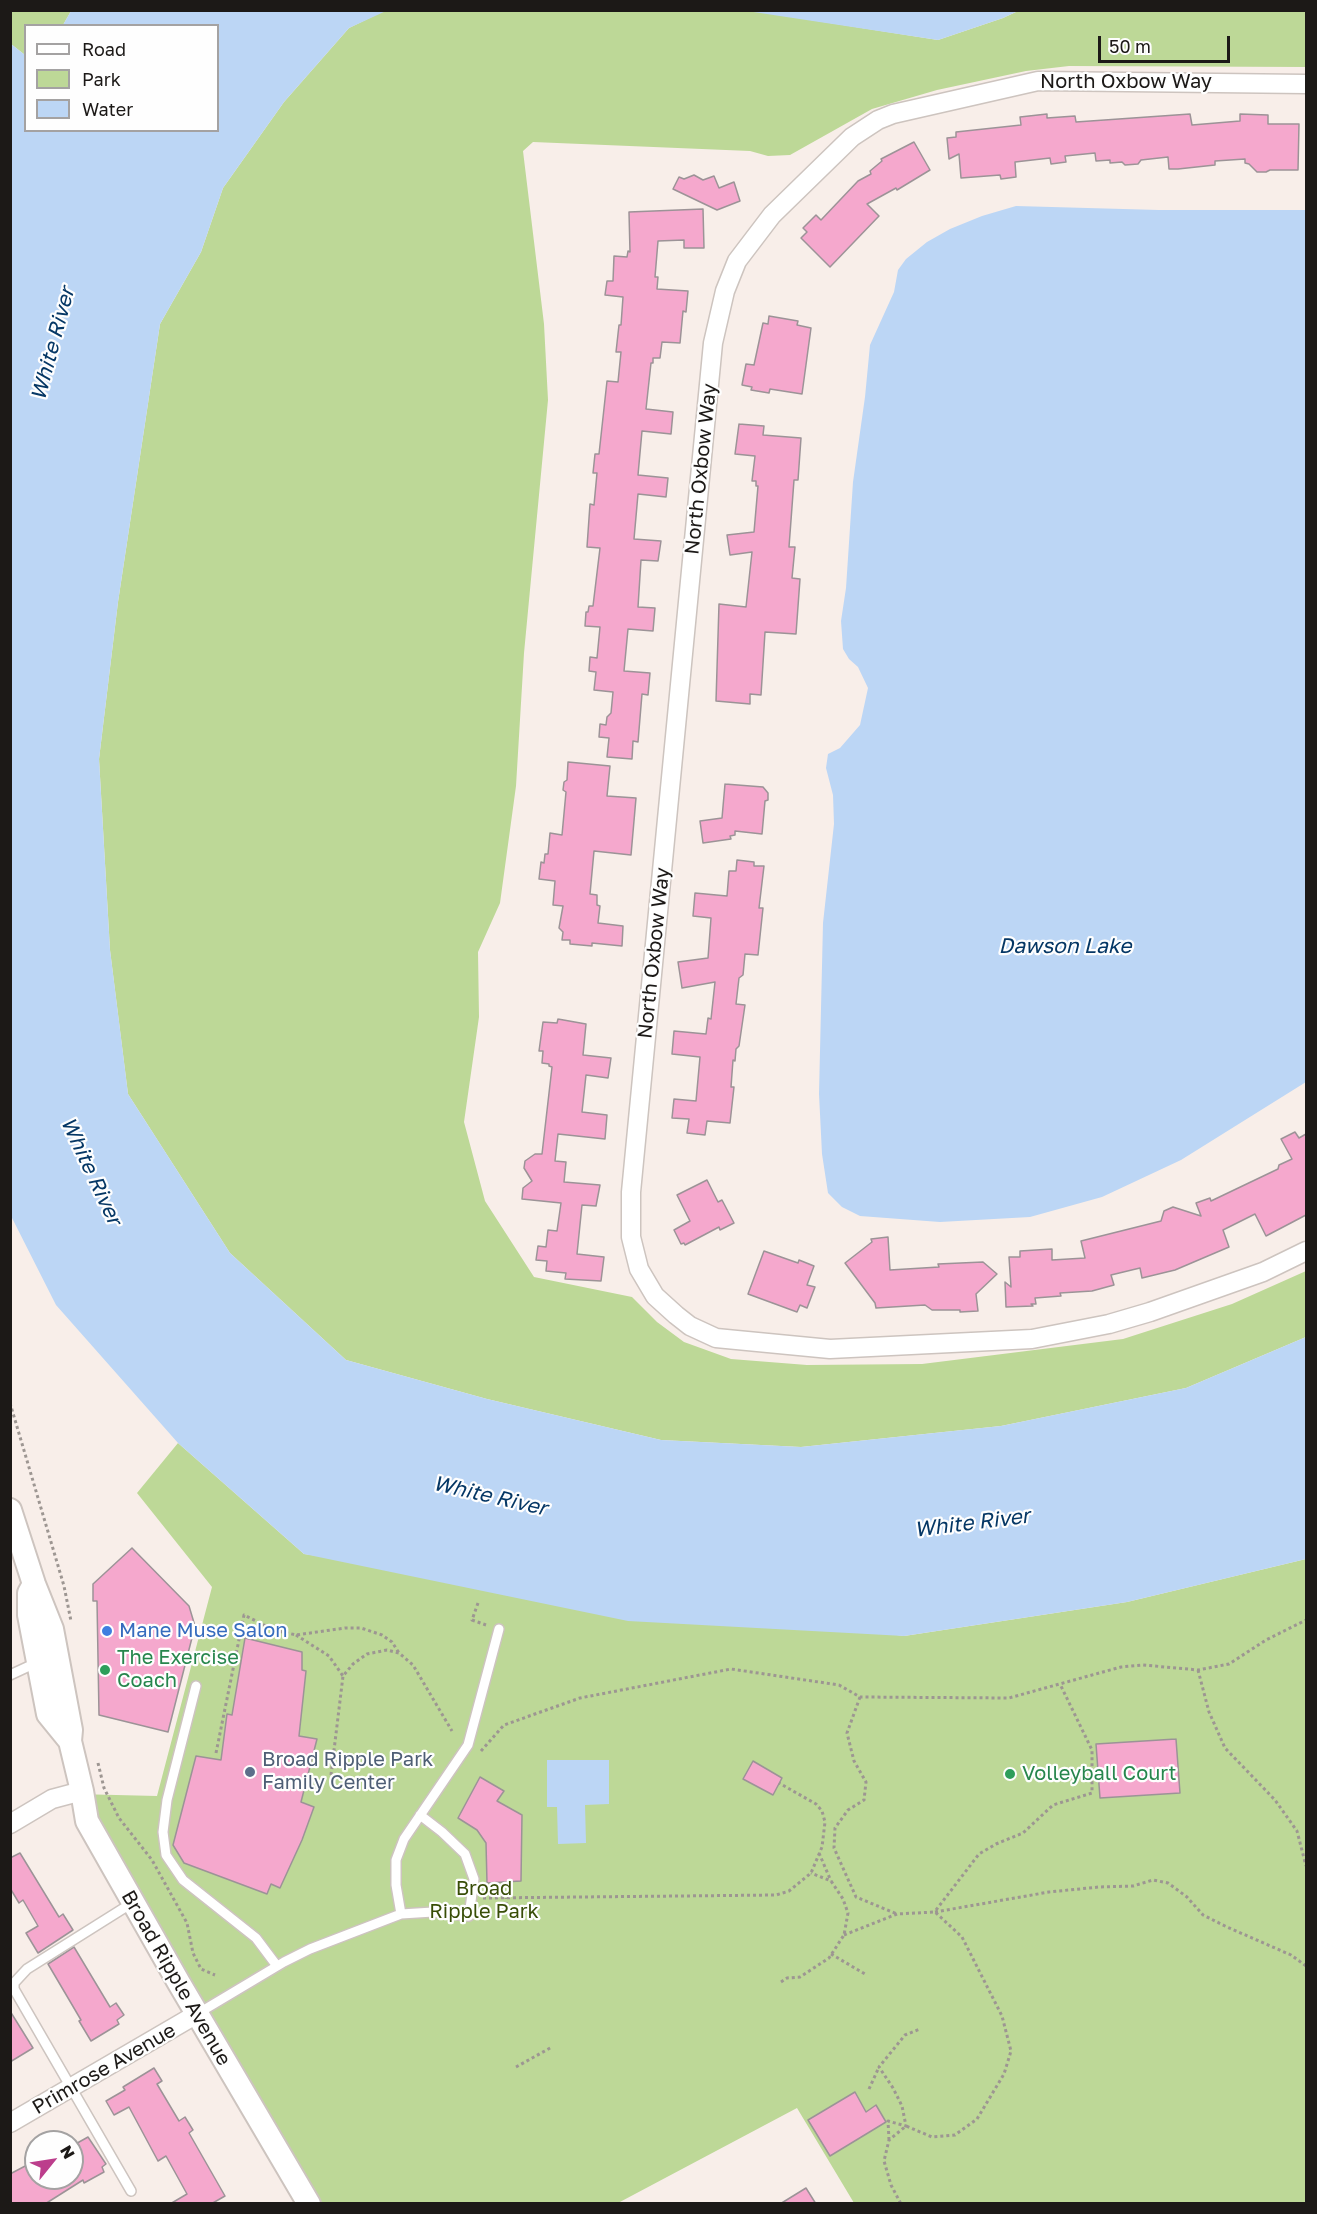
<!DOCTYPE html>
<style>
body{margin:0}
#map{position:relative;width:1317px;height:2214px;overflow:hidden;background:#f8eee9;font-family:"Golos Text",sans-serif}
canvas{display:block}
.frame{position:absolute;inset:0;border:12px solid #1c1917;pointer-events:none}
.legend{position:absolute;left:24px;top:24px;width:195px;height:108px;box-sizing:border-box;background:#fefefe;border:2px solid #a4a2a2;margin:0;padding:8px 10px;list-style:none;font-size:18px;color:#1c1917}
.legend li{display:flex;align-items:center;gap:12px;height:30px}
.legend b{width:30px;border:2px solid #a4a2a2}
.north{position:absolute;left:24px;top:2130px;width:60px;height:60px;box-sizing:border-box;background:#fefefe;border:2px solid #a4a2a2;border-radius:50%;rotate:60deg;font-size:16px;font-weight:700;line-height:24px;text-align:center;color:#1c1917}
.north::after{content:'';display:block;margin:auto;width:21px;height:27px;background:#bc3e8c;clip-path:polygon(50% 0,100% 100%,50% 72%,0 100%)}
.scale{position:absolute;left:1098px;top:36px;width:132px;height:27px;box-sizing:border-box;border:3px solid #1c1917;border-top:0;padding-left:8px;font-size:18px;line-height:21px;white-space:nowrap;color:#1c1917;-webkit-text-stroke:4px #fefefe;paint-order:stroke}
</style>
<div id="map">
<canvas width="1317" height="2214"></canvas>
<div class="frame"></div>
<ul class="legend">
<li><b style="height:8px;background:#fff"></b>Road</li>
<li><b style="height:16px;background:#bdd897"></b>Park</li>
<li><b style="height:16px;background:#bcd6f5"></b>Water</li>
</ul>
<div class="north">N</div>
<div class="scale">50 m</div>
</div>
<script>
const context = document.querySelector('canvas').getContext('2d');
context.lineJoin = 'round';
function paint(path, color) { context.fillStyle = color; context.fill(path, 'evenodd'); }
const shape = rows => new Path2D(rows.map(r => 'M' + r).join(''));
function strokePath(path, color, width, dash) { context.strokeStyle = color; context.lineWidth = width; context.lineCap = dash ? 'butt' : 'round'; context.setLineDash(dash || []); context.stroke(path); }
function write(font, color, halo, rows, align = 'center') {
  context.font = font + ' "Golos Text",sans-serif'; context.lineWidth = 4.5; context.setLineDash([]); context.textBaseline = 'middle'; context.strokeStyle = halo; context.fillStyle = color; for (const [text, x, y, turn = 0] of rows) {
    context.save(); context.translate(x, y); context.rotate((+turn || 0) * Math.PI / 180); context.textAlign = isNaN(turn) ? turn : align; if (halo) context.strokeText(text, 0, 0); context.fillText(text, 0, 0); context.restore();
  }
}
paint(shape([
 [386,10,747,10,938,40,1003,18,1018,11,1306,11,1306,67,1069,66,1026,71,937,90,872,109,790,155,768,156,750,151,533,142,523,151,544,324,548,400,524,653,516,786,500,903,478,952,479,1017,464,1122,485,1201,534,1277,632,1297,657,1322,684,1342,731,1359,807,1365,922,1364,1123,1339,1232,1304,1306,1271,1306,1337,1186,1388,1001,1426,801,1447,661,1440,487,1399,346,1360,230,1253,128,1094,110,950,99,759,118,602,160,324,201,252,223,188,284,102,349,28],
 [10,11,71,11,63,25,26,26,25,55,11,44],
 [178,1443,304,1554,904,1636,1127,1602,1306,1559,1306,2203,854,2203,797,2108,618,2203,309,2203,75,1794,157,1796,212,1587,137,1493]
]), '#bdd897');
paint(shape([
 [71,11,386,11,349,28,284,102,223,188,201,252,160,324,118,602,99,759,110,950,128,1094,230,1253,346,1360,487,1399,661,1440,801,1447,1001,1426,1186,1388,1306,1337,1306,1559,1127,1602,904,1636,628,1621,304,1554,178,1443,56,1305,10,1214,11,44,25,55,26,130,218,130,218,26,63,25],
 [747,11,1018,10,1018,11,1003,18,938,40],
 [1016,206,1159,210,1306,210,1306,1082,1181,1160,1102,1197,1030,1217,940,1222,860,1216,842,1207,828,1193,822,1154,819,1094,823,923,834,824,833,795,826,768,828,754,840,748,860,725,868,688,858,667,849,659,843,649,841,621,846,588,853,482,865,397,870,345,894,292,898,270,906,259,927,242,950,229,982,216],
 [547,1760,609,1760,609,1804,585,1805,586,1843,558,1844,557,1807,547,1807]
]), '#bcd6f5');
const building = shape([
 [1047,114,1047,118,1075,116,1076,122,1190,114,1192,125,1240,121,1240,114,1268,115,1268,124,1299,124,1298,170,1270,170,1266,172,1257,172,1249,164,1245,163,1245,159,1215,161,1215,165,1178,169,1169,169,1168,157,1141,160,1138,164,1125,165,1122,162,1110,163,1110,160,1096,161,1095,153,1065,156,1066,162,1051,164,1050,158,1015,162,1016,177,1001,179,1000,175,961,178,959,154,949,159,947,138,956,137,956,132,1021,125,1020,117,1047,114],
 [914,142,930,170,897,190,896,188,867,204,879,216,830,267,801,238,807,232,803,228,816,215,821,220,858,181,871,174,870,171,882,161,881,159,914,142],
 [694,175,703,180,714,176,719,188,734,182,740,201,717,210,673,189,679,177,684,179,694,175],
 [703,209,704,248,684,248,684,240,658,241,655,277,658,277,657,289,688,291,686,312,683,311,680,343,662,342,660,358,653,358,653,363,651,363,646,409,673,412,671,434,642,431,638,475,668,478,666,497,638,494,634,539,661,541,658,561,641,560,638,607,655,608,653,631,628,629,624,671,650,673,648,695,642,694,638,742,633,741,632,759,607,757,609,738,599,737,600,724,606,725,607,717,611,713,613,692,594,690,596,672,589,671,590,657,597,658,600,627,585,626,586,612,588,612,589,606,593,606,600,548,587,547,590,504,594,505,597,473,593,473,595,454,599,454,607,381,618,382,621,352,616,352,619,325,621,325,623,297,605,295,607,281,613,281,614,256,627,257,628,251,630,252,629,212,703,209],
 [769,316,798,321,797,325,811,328,802,394,770,389,769,393,751,390,752,387,742,385,746,364,754,365,763,323,768,324,769,316],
 [739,424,764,426,763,435,801,438,798,480,794,480,789,547,795,547,792,578,800,579,796,634,765,632,761,695,750,694,750,704,716,701,719,604,746,607,752,552,730,555,727,535,754,532,758,486,756,486,756,481,752,481,755,456,735,454,739,424],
 [568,762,610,766,607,796,636,798,631,855,594,851,590,894,597,895,597,905,600,906,598,923,623,926,622,946,592,943,592,946,570,944,570,940,562,940,563,932,559,928,563,906,553,905,555,881,539,879,541,862,544,863,545,854,548,854,550,833,562,835,566,792,563,790,564,782,567,780,568,762],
 [725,784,763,787,768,793,768,800,765,801,762,834,735,831,735,835,730,836,731,839,703,843,700,821,722,818,725,784],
 [737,860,754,862,754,866,764,866,759,908,763,908,758,955,745,954,743,975,739,978,736,1004,745,1005,739,1046,736,1049,735,1061,733,1060,731,1087,734,1087,730,1123,707,1121,705,1135,687,1133,689,1119,672,1118,674,1099,696,1101,700,1057,672,1054,674,1031,706,1034,708,1018,711,1019,715,982,682,988,678,962,708,958,711,918,693,916,695,893,727,896,729,871,736,871,737,860],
 [558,1019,586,1024,583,1055,611,1058,608,1078,586,1075,582,1112,607,1115,605,1139,558,1134,555,1161,566,1162,564,1182,600,1185,596,1206,582,1205,577,1254,604,1257,601,1281,565,1279,566,1273,546,1271,547,1261,536,1260,538,1246,546,1247,548,1230,557,1231,561,1203,522,1199,523,1188,532,1181,524,1168,525,1161,535,1154,542,1154,552,1067,549,1066,549,1064,542,1063,543,1051,539,1051,543,1022,557,1023,558,1019],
 [1295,1132,1299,1138,1306,1134,1306,1215,1266,1236,1255,1214,1223,1230,1229,1247,1175,1270,1142,1278,1140,1268,1111,1275,1114,1285,1092,1291,1060,1293,1061,1296,1035,1298,1036,1304,1031,1304,1033,1306,1006,1307,1005,1282,1011,1287,1009,1257,1020,1257,1020,1251,1052,1249,1052,1260,1085,1258,1081,1241,1161,1221,1164,1211,1173,1207,1201,1216,1196,1203,1210,1198,1211,1201,1278,1169,1279,1165,1292,1159,1281,1139,1295,1132],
 [707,1180,718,1202,722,1200,734,1223,720,1230,719,1227,685,1245,684,1243,681,1244,674,1230,690,1221,677,1195,707,1180],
 [888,1237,890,1270,939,1267,938,1264,983,1262,997,1274,976,1294,978,1311,960,1312,960,1310,932,1310,925,1305,876,1308,875,1303,845,1263,872,1242,871,1239,888,1237],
 [764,1251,798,1263,799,1260,814,1266,807,1285,815,1287,807,1308,800,1305,797,1312,748,1294,764,1251],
 [132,1548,189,1606,195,1626,168,1732,99,1715,97,1601,93,1601,93,1584,132,1548],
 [245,1638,302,1652,302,1670,306,1671,299,1736,317,1739,301,1802,314,1807,302,1840,280,1888,271,1884,267,1894,184,1863,173,1845,196,1756,221,1760,227,1714,232,1715,245,1638],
 [1176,1739,1180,1793,1100,1798,1096,1744,1176,1739],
 [753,1761,782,1778,773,1795,743,1779,753,1761],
 [480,1777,504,1791,497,1801,522,1815,521,1881,487,1883,486,1843,477,1830,458,1818,480,1777],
 [20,1853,59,1917,63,1914,73,1930,38,1953,26,1933,38,1926,23,1900,19,1903,10,1888,10,1858,20,1853],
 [74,1947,110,2007,116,2003,124,2015,117,2020,119,2024,91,2041,79,2021,81,2020,48,1964,74,1947],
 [10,2011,33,2048,10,2062,10,2011],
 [154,2068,162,2081,157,2084,179,2121,185,2117,193,2130,189,2133,225,2196,211,2204,170,2204,187,2194,166,2156,158,2161,129,2107,114,2115,106,2101,125,2090,123,2087,154,2068],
 [855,2092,866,2112,876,2105,886,2122,830,2156,808,2120,855,2092],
 [88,2137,106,2164,102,2167,104,2172,84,2183,83,2180,45,2204,10,2204,10,2174,29,2164,36,2178,72,2178,72,2146,88,2137],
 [806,2188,816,2204,780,2204,806,2188]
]);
paint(building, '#f5a8cd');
strokePath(building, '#9c9397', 1.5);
const service = shape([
 [10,1675,38,1662],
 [196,1686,167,1800,163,1832,166,1855,183,1880,256,1938,277,1966],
 [401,1914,433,1912,469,1916,474,1879,465,1854,442,1832,420,1815],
 [197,2014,284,1962,310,1949,401,1914,396,1885,396,1860,404,1839,468,1745,499,1629],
 [131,2191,14,1989,14,1983,27,1969,132,1903]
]);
const minor = shape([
 [1306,84,1038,81,893,114,878,120,852,137,772,215,737,261,725,291,713,343,631,1192,631,1237,639,1269,655,1296,676,1315,690,1326,716,1338,830,1349,1032,1339,1109,1324,1150,1312,1263,1272,1306,1251],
 [10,1824,52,1799,82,1791],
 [10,2123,197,2014]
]);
const tertiary = shape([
 [10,1510,34,1584,52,1629,71,1730,70,1741,82,1791,87,1821,179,1983,309,2204],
 [34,1584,29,1593,29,1615,48,1714,70,1741]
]);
strokePath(service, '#cdc4bf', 12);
strokePath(minor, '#cdc4bf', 21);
strokePath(tertiary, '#cdc4bf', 26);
strokePath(shape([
 [10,1403,64,1586,71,1621],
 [478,1603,472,1620,486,1625],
 [296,1635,329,1656,343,1676],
 [1198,1670,1209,1712,1225,1748,1275,1800,1297,1831,1306,1866],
 [860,1697,847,1733,854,1761,866,1782,864,1800,848,1810,835,1828,834,1848,856,1897,897,1914],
 [481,1751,504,1725,580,1698,731,1669,839,1685,860,1697,1009,1698,1121,1667,1143,1665,1198,1670,1229,1664,1266,1640,1306,1620],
 [216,1753,244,1615,274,1630,296,1635,345,1628,361,1628,382,1635,392,1642,399,1653],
 [98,1763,104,1788,119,1818,152,1860,187,1923,193,1953,201,1969,215,1975],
 [331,1775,343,1676,353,1664,367,1654,387,1650,399,1653,413,1665,452,1731],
 [819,1853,831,1881],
 [483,1898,776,1895,789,1891,811,1873,822,1847,825,1822,822,1811,816,1804,779,1783],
 [936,1910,979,1854,996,1844,1023,1833,1053,1805,1092,1793,1092,1750,1060,1684],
 [506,1911,506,1898],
 [935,1912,1049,1892,1099,1887,1133,1886,1153,1880,1168,1883,1187,1897,1203,1915,1227,1927,1291,1955,1306,1966],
 [844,1935,897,1914,935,1912,962,1937,1002,2016,1011,2051,1004,2074,977,2119,955,2135,932,2137,906,2126,889,2140,884,2161,891,2185,901,2204],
 [831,1954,865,1974],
 [781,1982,787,1978,800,1977,829,1958,844,1935,848,1913,843,1899,831,1881,811,1873],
 [516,2067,552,2047],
 [869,2089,879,2067],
 [889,2140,888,2121,906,2126,902,2106,893,2088,879,2067,905,2035,920,2029]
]), '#9d9692', 3, [3, 3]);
strokePath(service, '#fff', 9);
strokePath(minor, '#fff', 18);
strokePath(tertiary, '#fff', 22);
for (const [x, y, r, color] of [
 [107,1631,6,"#3f7fe0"],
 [105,1670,6,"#2e9e5b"],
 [250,1772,6,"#5c6f8a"],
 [1010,1774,6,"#2e9e5b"]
]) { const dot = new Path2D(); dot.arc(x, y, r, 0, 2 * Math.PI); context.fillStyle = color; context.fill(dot); strokePath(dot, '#fefefe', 2); }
write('20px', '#1c1917', '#fefefe', [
 ["North Oxbow Way",1126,82],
 ["North Oxbow Way",701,469,-84],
 ["North Oxbow Way",654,953,-84],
 ["Broad Ripple Avenue",176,1978,60],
 ["Primrose Avenue",104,2069,-30]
]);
write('20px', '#366cbe', '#fefefe', [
 ["Mane Muse Salon",119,1631]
], 'left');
write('20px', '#27864d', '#fefefe', [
 ["The Exercise",117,1658],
 ["Coach",117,1681],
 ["Volleyball Court",1022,1774]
], 'left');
write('20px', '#4e5e75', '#fefefe', [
 ["Broad Ripple Park",262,1760],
 ["Family Center",262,1783]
], 'left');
write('20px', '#384d07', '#fefefe', [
 ["Broad",484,1889],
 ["Ripple Park",484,1912]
]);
write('italic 21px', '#053765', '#fefefe', [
 ["White River",53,344,-75],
 ["Dawson Lake",1065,946],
 ["White River",91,1171,65],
 ["White River",490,1496,13],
 ["White River",972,1523,-7]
]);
</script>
